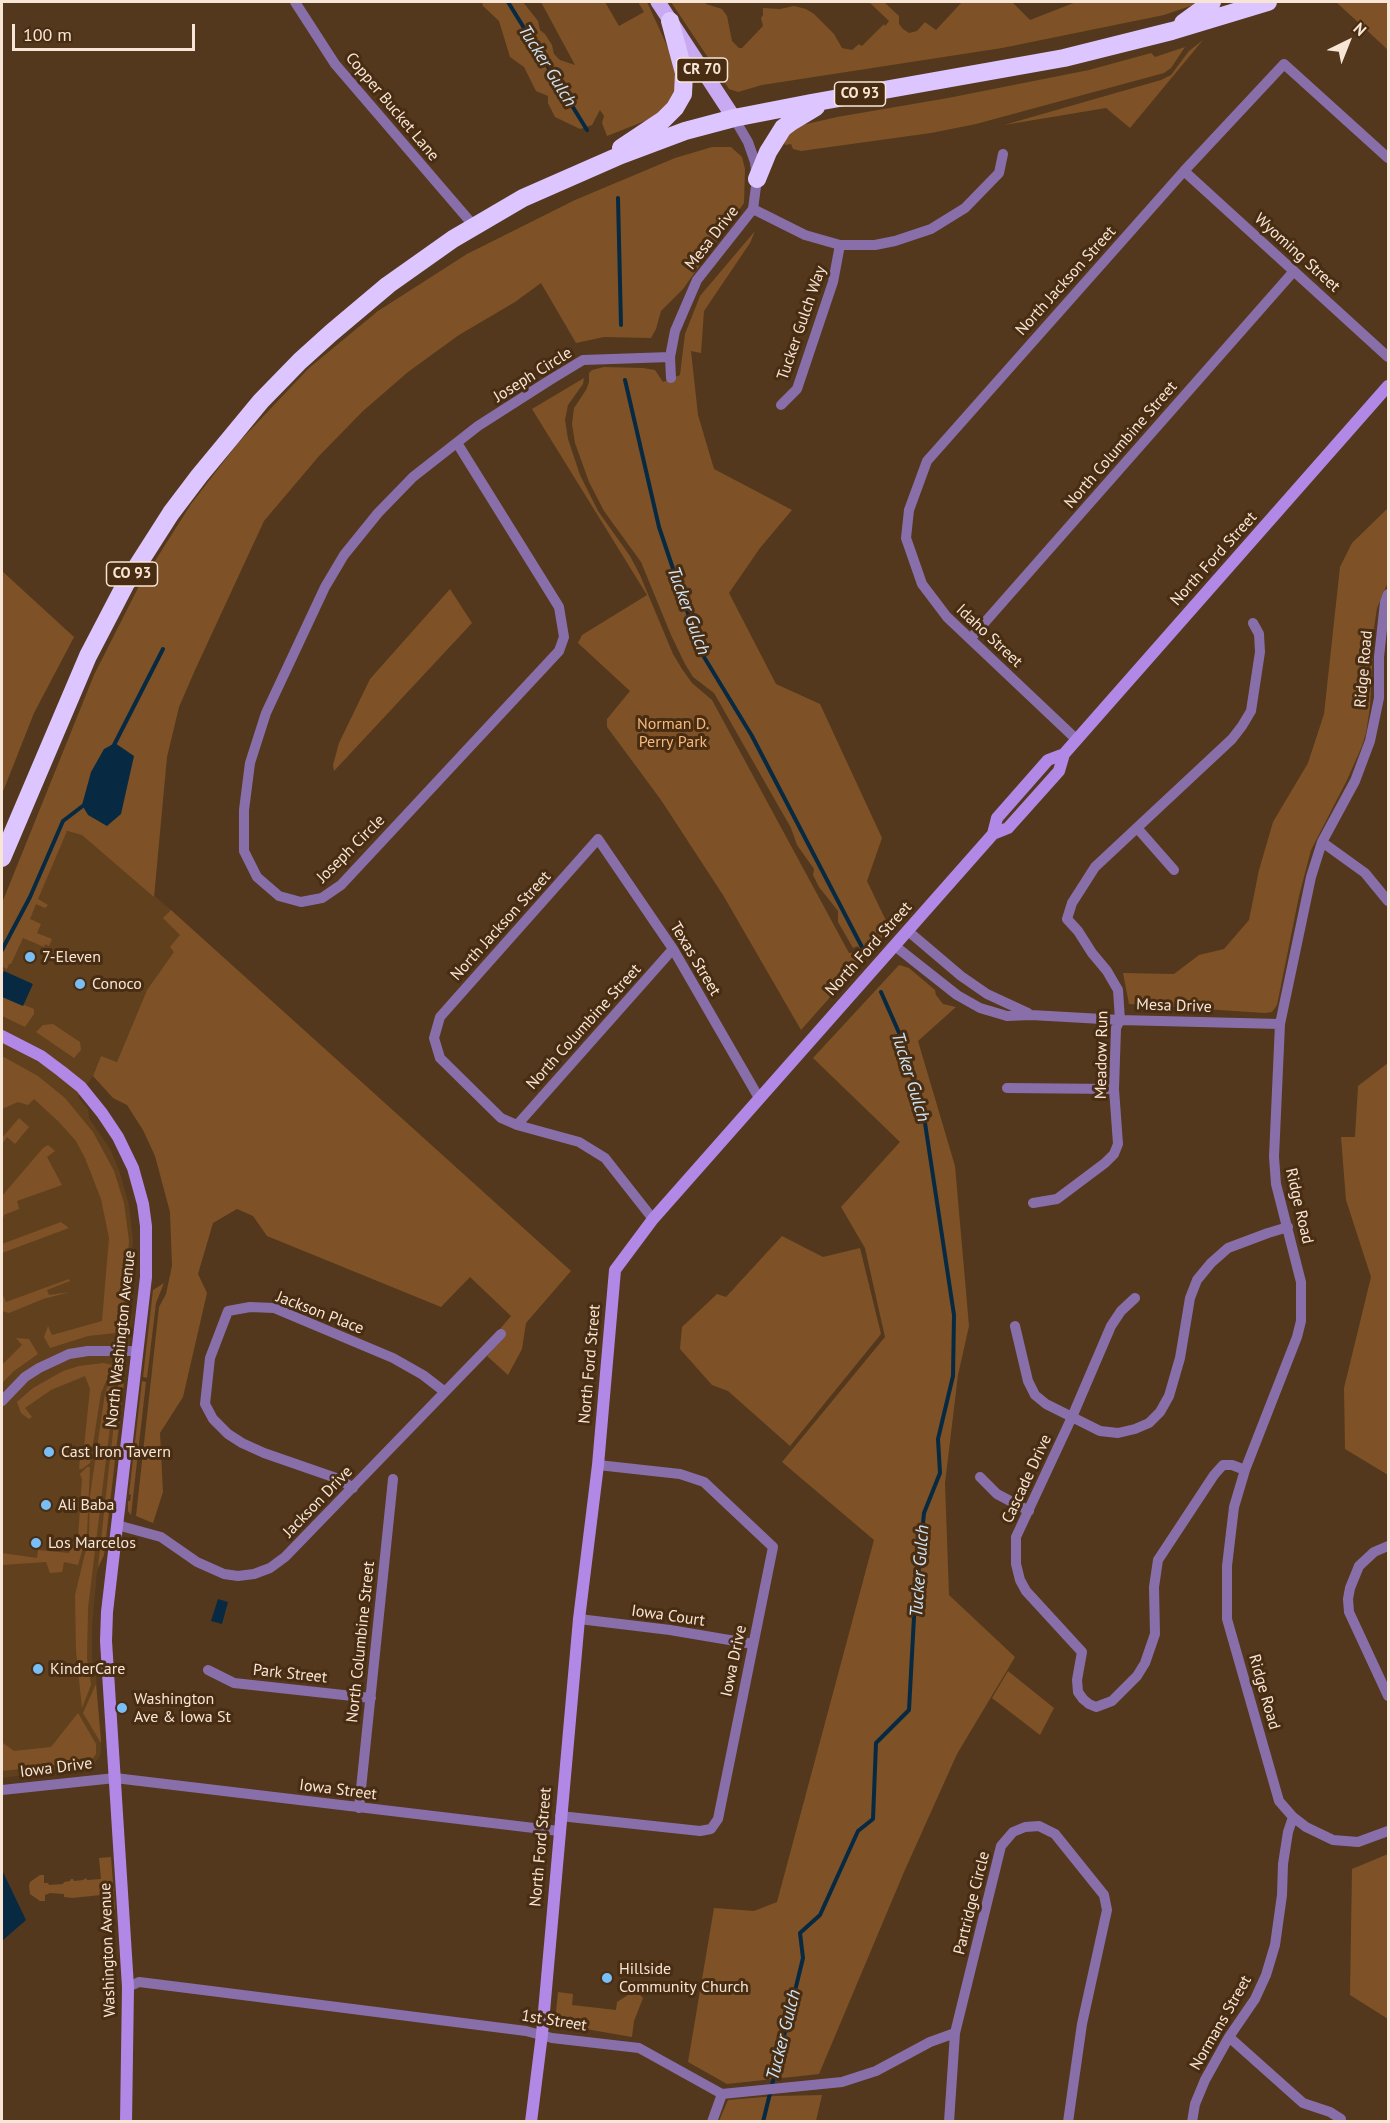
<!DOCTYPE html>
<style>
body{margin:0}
#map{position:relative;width:1390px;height:2123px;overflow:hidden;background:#53381d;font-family:"PT Sans",sans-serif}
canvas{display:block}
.frame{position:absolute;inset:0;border:3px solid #f7e5d6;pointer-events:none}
.north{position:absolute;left:1318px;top:12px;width:60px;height:60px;-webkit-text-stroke:4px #482d12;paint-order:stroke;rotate:43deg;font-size:16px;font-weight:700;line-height:24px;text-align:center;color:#f7e5d6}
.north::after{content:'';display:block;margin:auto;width:21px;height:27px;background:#f7e5d6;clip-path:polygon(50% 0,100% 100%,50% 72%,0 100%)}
.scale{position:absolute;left:12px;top:24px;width:183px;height:27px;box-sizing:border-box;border:3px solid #f7e5d6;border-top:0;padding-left:8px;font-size:18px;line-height:21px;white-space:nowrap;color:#f7e5d6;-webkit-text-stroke:4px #482d12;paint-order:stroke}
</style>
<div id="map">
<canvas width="1390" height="2123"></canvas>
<div class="frame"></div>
<div class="north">N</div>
<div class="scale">100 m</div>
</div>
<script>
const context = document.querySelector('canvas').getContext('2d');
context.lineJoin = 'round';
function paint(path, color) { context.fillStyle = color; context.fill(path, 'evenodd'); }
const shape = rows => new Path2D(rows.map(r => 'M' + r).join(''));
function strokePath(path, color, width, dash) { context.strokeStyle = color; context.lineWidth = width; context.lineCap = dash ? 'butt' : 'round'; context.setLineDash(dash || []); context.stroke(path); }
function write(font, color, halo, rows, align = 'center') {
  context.font = font + ' "PT Sans",sans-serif'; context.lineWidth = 6; context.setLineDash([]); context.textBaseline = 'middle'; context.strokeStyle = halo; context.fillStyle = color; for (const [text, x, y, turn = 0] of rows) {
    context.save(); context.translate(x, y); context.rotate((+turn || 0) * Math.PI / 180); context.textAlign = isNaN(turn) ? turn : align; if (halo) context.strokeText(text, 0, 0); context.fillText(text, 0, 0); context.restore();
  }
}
paint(shape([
 [58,830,81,834,171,910,164,918,180,935,175,952,147,990,117,1062,101,1056,93,1076,78,1097,88,1109,89,1118,110,1149,119,1170,129,1205,133,1239,128,1305,132,1318,104,1555,97,1572,92,1626,92,1659,96,1677,101,1752,99,1758,92,1766,2,1778,2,970]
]), '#61401e');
paint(shape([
 [482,2,523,2,538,21,540,30,545,34,552,45,554,54,560,60,575,65,541,2,605,2,619,26,644,12,638,2,647,2,669,50,678,75,674,95,670,102,655,117,607,136,602,123,604,116,600,110,592,125,580,129,555,117,548,103,548,96,536,91,524,67,510,57,499,21,483,6],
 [671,2,705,2,706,4,722,9,727,16,732,41,739,48,742,48,763,26,761,18,763,15,763,8,780,9,794,6,806,9,814,14,834,34,842,48,852,50,859,44,862,46,884,24,885,26,889,21,869,2,884,2,899,16,899,24,903,29,909,33,917,31,925,22,936,30,962,2,1012,2,1030,20,1076,2,1202,2,1164,15,1002,48,762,85,738,92,729,89],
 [1336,2,1388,2,1388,50,1373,36],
 [1203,40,1130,128,1106,108,1004,125,1161,80,1171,75,1189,51],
 [1185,47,1171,68,1164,73,976,124,931,133,801,151,793,149,791,144,785,145,782,138,798,126,837,117,948,98,1089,70,1151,53,1155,57],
 [712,147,731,147,742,157,745,169,744,203,683,289,661,311,656,329,651,338,604,337,576,343,541,283,515,302,459,335,408,372,363,411,319,456,264,521,195,670,179,707,167,757,154,897,82,835,67,831,38,899,48,905,45,908,36,904,30,919,41,924,37,933,52,939,49,946,45,944,44,947,23,938,11,964,9,964,7,969,3,967,2,970,2,903,94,675,138,588,191,504,238,443,309,368,378,311,467,254,575,200,675,158],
 [755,231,750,243,704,311,701,353,691,351,698,415,714,469,792,510,760,548,729,593,776,684,820,704,882,838,867,881,890,929,864,958,858,946,853,948,838,922,838,911,819,887,813,875,814,869,797,845,791,828,714,693,693,677,685,664,671,635,641,562,604,511,589,482,575,443,572,424,574,408,586,390,589,382,589,373,592,370,604,367,643,368,655,370,663,382,680,375,685,334,700,296],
 [584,378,583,384,568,405,565,420,568,439,580,475,598,511,630,556,640,575,673,654,682,669,692,683,712,700,849,953,857,953,863,960,801,1030,723,895,661,800,607,727,607,719,630,691,578,643,582,635,647,595,532,409],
 [1388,508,1388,582,1377,608,1374,628,1370,707,1366,733,1362,746,1347,780,1311,850,1299,896,1277,1005,1272,1012,1265,1013,1129,1004,1123,973,1174,974,1199,955,1224,949,1249,920,1259,870,1273,822,1308,763,1324,714,1340,567,1352,543],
 [2,571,74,637,34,713,2,794],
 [450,589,472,623,334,771,333,765,339,743,370,679],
 [171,910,571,1271,526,1323,522,1349,508,1375,487,1356,505,1337,499,1330,511,1316,470,1277,441,1307,267,1236,253,1216,237,1209,213,1223,198,1274,207,1293,183,1397,160,1433,163,1492,153,1523,136,1516,159,1307,166,1294,172,1266,170,1212,155,1156,143,1130,127,1105,113,1098,93,1076,101,1056,117,1062,147,990,174,952,170,947,180,935,163,918],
 [899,965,909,968,935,990,936,995,943,1004,956,1007,918,1041,955,1166,969,1326,958,1375,945,1483,949,1595,1015,1657,957,1754,904,1872,819,2074,727,2084,688,2062,714,1908,754,1911,777,1902,874,1540,782,1462,885,1337,865,1248,841,1207,900,1142,813,1058],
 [2,996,34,1009,34,1014,25,1027,2,1016],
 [53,1024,80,1042,81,1050,74,1058,36,1032,43,1025],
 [2,1056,38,1076,65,1098,93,1132,114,1171,124,1203,129,1241,125,1299,120,1330,116,1333,88,1336,50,1348,44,1337,48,1326,52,1335,102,1321,109,1238,101,1199,85,1158,76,1141,58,1121,34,1099,28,1105,18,1102,2,1109],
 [1388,1063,1388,1475,1345,1449,1344,1388,1371,1277,1346,1200,1341,1137,1355,1137,1358,1086],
 [19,1118,29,1127,15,1144,7,1137,2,1144,2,1138],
 [48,1145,55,1151,47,1157,62,1185,17,1201,19,1209,4,1215,2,1222,2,1196,43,1148],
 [61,1222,69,1228,2,1253,2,1244],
 [782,1236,823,1257,860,1248,881,1334,790,1446,728,1391,712,1385,680,1349,682,1327,717,1294,726,1297],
 [69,1279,70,1281,47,1290,49,1295,70,1292,43,1299,9,1313,2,1311,2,1293,6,1302],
 [164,1283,156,1303,147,1378,143,1377,153,1290],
 [16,1338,29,1339,38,1354,14,1371,2,1383,2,1365,22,1345],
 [103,1363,113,1365,101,1393,90,1463,82,1469,79,1469,80,1458,83,1457,90,1389,85,1376,51,1390,25,1408,32,1417,29,1419,21,1413,17,1402,33,1388,63,1371,79,1366],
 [115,1369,117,1369,88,1608,87,1658,91,1685,82,1708,76,1651,75,1595,89,1537,90,1496,105,1393],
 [119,1378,124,1379,124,1381,104,1555,98,1567],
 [142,1381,146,1382,131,1515,128,1511,128,1501,130,1501,131,1495,129,1494],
 [87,1467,90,1467,87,1534,78,1565,64,1562,62,1572,50,1573,46,1562,2,1565,2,1553,37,1558,38,1550,69,1553,72,1544,78,1538,82,1479,80,1474],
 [1008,1671,1054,1708,1040,1735,992,1698],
 [96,1684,101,1740,101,1743,83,1713],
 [78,1713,96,1744,96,1754,91,1761,2,1771,2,1730,3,1743,14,1751,51,1747],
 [1388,1854,1388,2019,1350,1995,1352,1869],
 [111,1857,115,1909,103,1914,103,1897,101,1895,72,1898,64,1897,64,1894,50,1893,45,1895,45,1901,40,1901,30,1894,29,1886,30,1882,40,1875,44,1875,44,1883,48,1883,49,1885,63,1884,64,1882,70,1881,71,1879,73,1879,74,1881,83,1880,86,1878,87,1880,101,1879,99,1858],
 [558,1992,573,1994,572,2005,616,2010,617,2002,628,1995,639,1994,643,1998,634,2021,632,2037,557,2024,555,2021],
 [822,2095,816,2121,719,2121,728,2100,776,2096]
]), '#7e5226');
paint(shape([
 [115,743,134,756,121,814,107,826,88,815,82,805,91,772,104,749],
 [4,971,33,984,23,1006,2,997,2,976],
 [218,1599,228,1602,222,1624,211,1621],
 [2,1870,26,1920,2,1941]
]), '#072a42');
strokePath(shape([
 [508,2,587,130],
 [618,198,621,325],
 [625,380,659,527,701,652,752,736,864,951],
 [113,747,163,649],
 [2,950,30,897,63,821,84,805],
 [763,2122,803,1958,800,1933,820,1915,858,1831,873,1819,876,1743,909,1710,914,1617,924,1513,940,1473,938,1439,953,1376,954,1315,925,1123,904,1044,881,992]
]), '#072a42', 4);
strokePath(shape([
 [295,2,335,64,474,226],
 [1184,171,1388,357],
 [753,209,805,235,840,245,875,245,895,241,931,229,965,208,999,173,1003,154],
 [671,378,670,357,675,331,697,280,753,209,757,179,755,162,748,142,734,118],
 [781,405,797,389,833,282,840,245],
 [457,443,559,607,564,637,559,651,341,885,322,898,301,902,279,896,257,877,244,851,244,810,250,763,266,713,325,587,344,555,378,513,413,477,478,426,550,380,583,360,670,357],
 [1388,594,1385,602,1379,657,1379,698,1370,741,1355,781,1322,842,1311,877,1280,1024,1274,1157,1276,1184,1301,1282,1301,1321,1297,1337,1245,1470,1234,1507,1227,1566,1227,1619,1279,1801,1293,1817,1306,1827,1333,1840,1358,1842,1388,1831],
 [971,638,1294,271],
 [1076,739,947,617,922,584,906,538,909,510,927,461,1184,171,1284,64,1388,158],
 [1138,829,1174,870],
 [1322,842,1365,873,1388,901],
 [908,931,961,976,987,994,1028,1013],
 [895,946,957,995,980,1008,1007,1016,1031,1015,1120,1020,1280,1024],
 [1007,1088,1114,1089],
 [517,1125,673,949],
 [1033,1203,1057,1199,1105,1163,1114,1154,1118,1144,1114,1089,1116,1028,1120,1020,1118,990,1107,971,1092,953,1078,931,1067,919,1072,903,1095,867,1232,739,1242,726,1251,711,1260,652,1259,634,1253,623],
 [653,1219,605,1158,579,1142,517,1125,501,1118,440,1058,434,1038,440,1017,598,839,673,949,759,1098],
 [1135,1298,1121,1311,1111,1326,1072,1417,1016,1537,1016,1564,1020,1580,1026,1591,1082,1652,1077,1680,1078,1692,1083,1699,1089,1704,1096,1707,1112,1701,1137,1676,1145,1663,1155,1634,1154,1587,1158,1560,1214,1475,1223,1465,1232,1465,1245,1470],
 [1015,1326,1028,1381,1035,1395,1046,1404,1100,1431,1118,1433,1135,1429,1149,1423,1160,1412,1169,1396,1180,1358,1190,1298,1197,1280,1211,1263,1228,1248,1268,1233,1288,1227],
 [2,1401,25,1377,39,1368,69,1354,88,1351,136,1351],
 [980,1477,997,1494,1029,1511],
 [353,1488,339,1479,264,1453,242,1443,228,1434,213,1419,205,1404,210,1358,228,1311,250,1307,274,1308,393,1358,423,1375,445,1392],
 [117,1525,161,1537,197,1562,224,1574,238,1576,254,1574,270,1568,285,1557,501,1334],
 [1388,1546,1374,1552,1359,1566,1350,1588,1348,1599,1349,1612,1388,1696],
 [579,1619,670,1630,753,1644],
 [208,1670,234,1683,371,1698],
 [2,1790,115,1778,559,1831],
 [359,1808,393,1479],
 [560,1816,700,1831,711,1829,718,1819,773,1547,704,1482,680,1474,598,1465],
 [128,1987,139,1982,211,1991,526,2031,552,2038,639,2048,722,2094,842,2082,876,2071,930,2042,955,2033],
 [1229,2037,1303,2103,1330,2112,1341,2119,1341,2122],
 [712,2122,722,2094],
 [949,2122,955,2033,1001,1846,1013,1832,1025,1827,1039,1826,1055,1834,1104,1895,1107,1910,1082,2024,1068,2122],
 [1192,2122,1195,2104,1205,2080,1229,2037,1255,1999,1266,1975,1275,1945,1282,1895,1283,1864,1288,1832,1293,1817]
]), '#896faa', 10);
strokePath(shape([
 [993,834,997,818,1048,760,1064,754,1388,386],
 [2,1036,41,1056,61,1071,81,1087,102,1113,118,1137,133,1168,143,1204,146,1226,146,1277,107,1612,106,1641,128,1987,126,2122],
 [531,2122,542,2034,579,1619,598,1465,615,1270,653,1219,993,834,1008,828,1059,771,1064,754]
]), '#b288e6', 12);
strokePath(shape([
 [658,2,734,118]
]), '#c8a9f2', 15);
strokePath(shape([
 [1183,23,1212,2],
 [621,148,663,120,675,108,683,94,684,73,670,21],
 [757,179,768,152,783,128,791,122,816,107],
 [2,858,88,656,125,585,171,513,199,476,261,401,300,361,331,333,388,285,453,239,523,198,621,155,685,131,734,118,811,103,1064,58,1172,31,1268,2]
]), '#ddc5ff', 18);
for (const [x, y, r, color] of [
 [30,957,6,"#78bff7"],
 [80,984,6,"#78bff7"],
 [49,1452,6,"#78bff7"],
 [46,1505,6,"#78bff7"],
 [36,1543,6,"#78bff7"],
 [38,1669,6,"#78bff7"],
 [122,1708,6,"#78bff7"],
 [607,1978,6,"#78bff7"]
]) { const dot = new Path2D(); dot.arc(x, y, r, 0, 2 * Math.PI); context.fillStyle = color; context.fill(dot); strokePath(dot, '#482d12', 2); }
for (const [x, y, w] of [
 [702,70,51],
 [860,94,51],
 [132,574,51]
]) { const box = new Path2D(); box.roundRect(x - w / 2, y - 12, w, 24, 4.5); context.fillStyle = '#482d12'; context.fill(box); strokePath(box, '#f7e5d6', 1.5); }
write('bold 15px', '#f7e5d6', null, [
 ["CR 70",702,70],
 ["CO 93",860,94],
 ["CO 93",132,574]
]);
write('16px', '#f7e5d6', '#482d12', [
 ["Copper Bucket Lane",392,107,50],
 ["Mesa Drive",712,238,-52],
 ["Wyoming Street",1297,253,42],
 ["North Jackson Street",1066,281,-48],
 ["Tucker Gulch Way",802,323,-71],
 ["Joseph Circle",533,375,-32],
 ["North Columbine Street",1121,445,-49],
 ["North Ford Street",1214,559,-48],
 ["Idaho Street",989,636,43],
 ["Ridge Road",1364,669,-85],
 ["Joseph Circle",351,849,-45],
 ["North Jackson Street",501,926,-48],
 ["North Ford Street",869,949,-48],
 ["Texas Street",695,959,59],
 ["Mesa Drive",1174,1006,2],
 ["North Columbine Street",584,1027,-48],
 ["Meadow Run",1102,1055,-89],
 ["Ridge Road",1299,1206,77],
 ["Jackson Place",320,1313,21],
 ["North Washington Avenue",121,1339,-84],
 ["North Ford Street",590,1364,-85],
 ["Cascade Drive",1027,1479,-65],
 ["Jackson Drive",318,1502,-46],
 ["Iowa Court",668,1616,8],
 ["North Columbine Street",361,1642,-84],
 ["Iowa Drive",734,1661,-78],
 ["Park Street",290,1674,6],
 ["Ridge Road",1264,1692,74],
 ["Iowa Drive",56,1768,-7],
 ["Iowa Street",338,1790,7],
 ["North Ford Street",541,1847,-85],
 ["Partridge Circle",972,1903,-76],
 ["Washington Avenue",108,1950,-92],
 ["1st Street",554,2021,9],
 ["Normans Street",1221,2023,-60]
]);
write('16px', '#f8b97d', '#482d12', [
 ["Norman D.",673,724],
 ["Perry Park",673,742]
]);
write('16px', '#f7e5d6', '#482d12', [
 ["7-Eleven",42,957],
 ["Conoco",92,984],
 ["Cast Iron Tavern",61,1452],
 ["Ali Baba",58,1505],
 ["Los Marcelos",48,1543],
 ["KinderCare",50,1669],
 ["Washington",134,1699],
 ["Ave & Iowa St",134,1717],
 ["Hillside",619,1969],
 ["Community Church",619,1987]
], 'left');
write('italic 18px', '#cee5f8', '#482d12', [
 ["Tucker Gulch",547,66,58],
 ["Tucker Gulch",688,611,70],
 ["Tucker Gulch",910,1077,73],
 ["Tucker Gulch",920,1571,-86],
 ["Tucker Gulch",784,2035,-76]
]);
</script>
